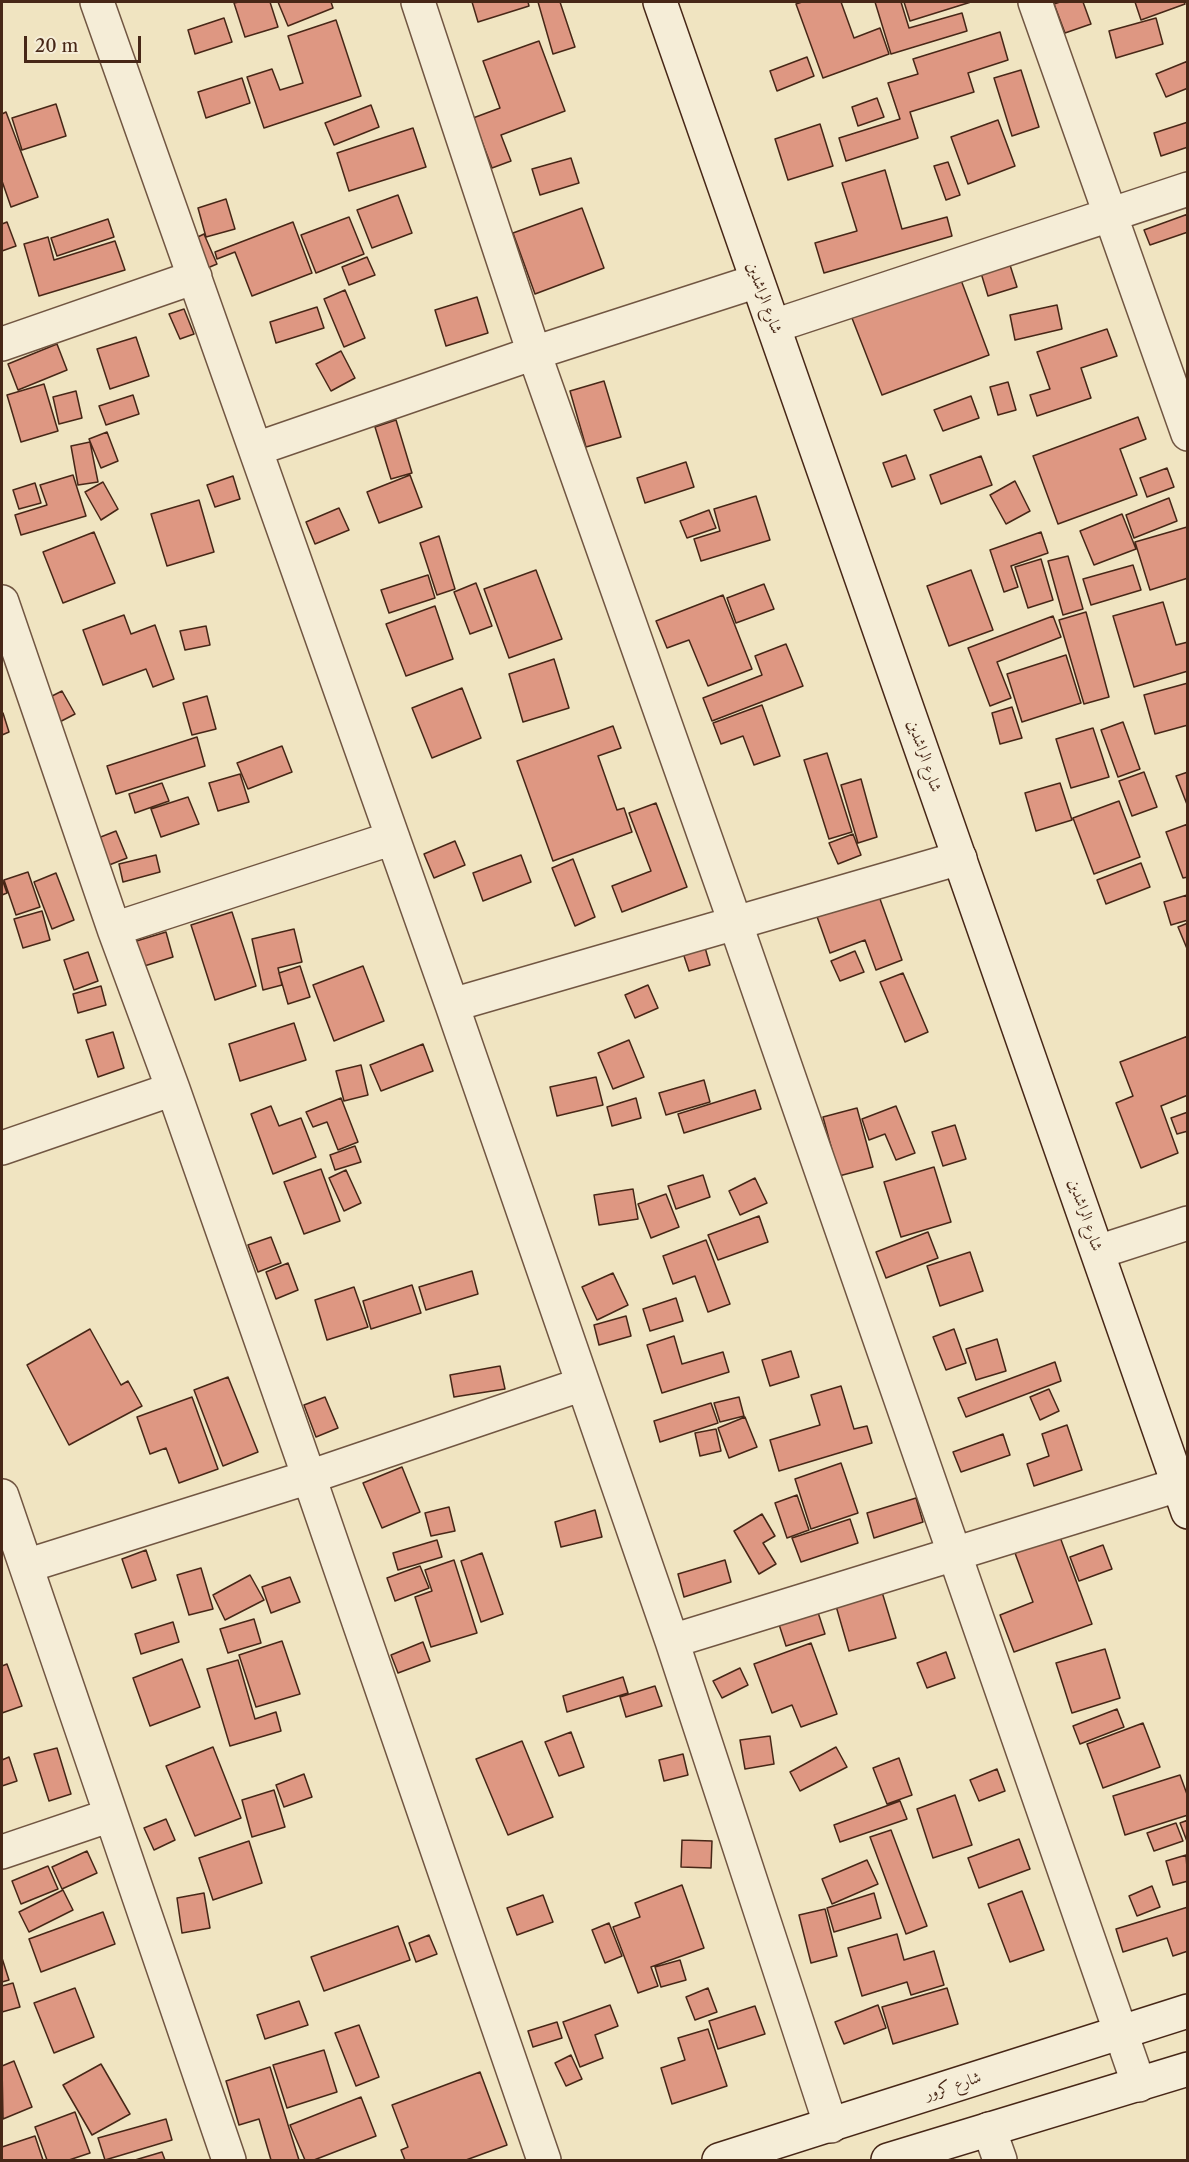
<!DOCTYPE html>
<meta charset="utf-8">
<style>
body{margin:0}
#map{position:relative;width:1189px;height:2162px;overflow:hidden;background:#f0e4c1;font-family:"Libre Caslon Text",serif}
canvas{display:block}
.frame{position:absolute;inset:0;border:3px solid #472717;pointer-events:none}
.scale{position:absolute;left:24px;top:36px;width:117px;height:27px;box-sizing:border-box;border:3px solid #472717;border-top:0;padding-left:8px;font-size:18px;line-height:21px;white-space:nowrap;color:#472717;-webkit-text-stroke:4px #f5edd7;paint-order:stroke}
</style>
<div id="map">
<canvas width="1189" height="2162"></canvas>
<div class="frame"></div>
<div class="scale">20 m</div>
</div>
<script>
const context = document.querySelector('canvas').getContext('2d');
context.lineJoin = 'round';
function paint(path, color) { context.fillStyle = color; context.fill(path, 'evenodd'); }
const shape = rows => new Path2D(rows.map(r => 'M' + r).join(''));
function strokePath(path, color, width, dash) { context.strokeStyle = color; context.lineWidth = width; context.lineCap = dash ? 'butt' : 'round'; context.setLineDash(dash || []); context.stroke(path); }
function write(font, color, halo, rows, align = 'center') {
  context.font = font + ' "Libre Caslon Text",Amiri,serif'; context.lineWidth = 6; context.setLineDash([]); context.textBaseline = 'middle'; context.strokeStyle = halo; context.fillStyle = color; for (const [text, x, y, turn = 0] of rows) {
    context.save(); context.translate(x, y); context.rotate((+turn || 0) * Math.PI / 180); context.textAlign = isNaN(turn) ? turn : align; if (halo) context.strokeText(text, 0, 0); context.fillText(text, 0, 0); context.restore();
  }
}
const building = shape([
 [239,2,270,2,278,27,245,37,234,3,239,2],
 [278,2,331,2,333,8,288,26,278,2],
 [472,2,528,2,529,6,478,22,472,2],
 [538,2,560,2,575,47,553,54,538,2],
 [802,2,841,2,854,38,880,28,889,54,823,78,796,4,802,2],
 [875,2,901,2,909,28,962,13,967,31,891,54,875,2],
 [904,2,971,2,910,21,904,2],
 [1060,2,1083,2,1091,24,1065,33,1054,4,1060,2],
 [1135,2,1184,2,1185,4,1141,20,1135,2],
 [224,18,232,42,195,54,188,30,224,18],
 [1156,18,1163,44,1116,58,1109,31,1156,18],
 [336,20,361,96,264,128,247,77,272,69,280,90,303,83,288,36,336,20],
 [1000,32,1008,60,968,73,974,92,910,112,918,138,846,161,839,138,900,119,888,83,918,74,913,59,1000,32],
 [539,41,565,111,501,135,511,161,492,168,473,118,500,108,483,61,539,41],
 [807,57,814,76,777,91,770,71,807,57],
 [1188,61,1188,88,1166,97,1156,74,1188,61],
 [1021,70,1039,127,1012,136,994,78,1021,70],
 [242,78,250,103,206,118,198,92,242,78],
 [877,98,884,117,858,126,852,107,877,98],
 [56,104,66,136,22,150,12,118,56,104],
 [371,105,379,127,334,145,325,123,371,105],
 [6,112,38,197,11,207,2,181,2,114,6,112],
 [998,120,1015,166,968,184,951,137,998,120],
 [1188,122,1188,147,1161,156,1154,133,1188,122],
 [820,124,833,166,788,180,775,139,820,124],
 [413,128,426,167,349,191,337,153,413,128],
 [571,158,579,183,540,195,532,169,571,158],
 [948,162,960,195,946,200,934,166,948,162],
 [885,170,902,229,947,217,952,236,824,273,815,243,857,231,842,183,885,170],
 [398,195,412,233,372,248,357,210,398,195],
 [226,199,235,229,206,237,198,208,226,199],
 [582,208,604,268,535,294,513,233,582,208],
 [1188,214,1188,232,1150,245,1144,230,1188,214],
 [349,217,364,254,316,273,301,235,349,217],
 [108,219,114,237,57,256,51,238,108,219],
 [7,222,16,246,2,251,2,224,7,222],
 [293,222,312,273,252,296,235,252,217,259,215,252,293,222],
 [204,234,217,264,198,272,185,243,204,234],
 [48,237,54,260,115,241,125,270,39,296,24,244,48,237],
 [367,257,375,275,349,285,342,267,367,257],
 [1010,265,1017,287,988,296,981,273,1010,265],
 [958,272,989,355,882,395,850,313,958,272],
 [345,290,365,338,344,347,324,299,345,290],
 [477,297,488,333,446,346,435,310,477,297],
 [1057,305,1062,329,1015,340,1010,315,1057,305],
 [317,307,324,328,276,343,270,322,317,307],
 [184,309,194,334,180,339,169,314,184,309],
 [1107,329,1117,356,1081,368,1091,398,1037,416,1030,395,1050,389,1037,352,1107,329],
 [136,337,149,376,110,389,97,349,136,337],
 [57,344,67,370,18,390,8,364,57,344],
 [341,351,355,378,331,391,316,364,341,351],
 [604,381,621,437,586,447,570,391,604,381],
 [1008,382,1016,410,998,415,990,387,1008,382],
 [44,384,58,431,21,442,7,395,44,384],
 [76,391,82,418,59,424,53,397,76,391],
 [133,395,139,414,106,425,99,406,133,395],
 [971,396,979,418,943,431,934,410,971,396],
 [1138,417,1146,439,1120,449,1137,495,1058,524,1033,456,1138,417],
 [396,420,412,473,391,479,375,427,396,420],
 [107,432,118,461,101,468,89,439,107,432],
 [90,442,98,482,78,485,71,446,90,442],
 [906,455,915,479,892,487,883,463,906,455],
 [981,456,992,485,941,504,930,475,981,456],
 [686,462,694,487,645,503,637,478,686,462],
 [1167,468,1174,487,1147,497,1140,478,1167,468],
 [73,475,86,516,21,535,15,515,47,505,40,485,73,475],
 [410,475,422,507,379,523,367,492,410,475],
 [233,476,240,499,215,507,207,485,233,476],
 [1015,481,1030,511,1006,524,990,495,1015,481],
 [103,482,118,509,101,520,85,492,103,482],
 [35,483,41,503,19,509,13,490,35,483],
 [756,496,770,540,701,561,694,539,720,531,714,509,756,496],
 [1169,498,1177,521,1134,538,1126,515,1169,498],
 [199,500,214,552,167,566,151,514,199,500],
 [339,508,349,530,315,544,306,522,339,508],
 [709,510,716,528,687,538,680,521,709,510],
 [1122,514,1136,549,1094,565,1080,531,1122,514],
 [1187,527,1188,578,1150,590,1135,542,1187,527],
 [94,532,115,583,63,603,43,552,94,532],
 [1041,532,1048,553,1011,566,1018,587,1004,592,990,550,1041,532],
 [439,536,455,589,437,595,420,543,439,536],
 [1068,556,1083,609,1063,615,1048,561,1068,556],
 [1041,559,1053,600,1028,608,1015,567,1041,559],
 [1133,565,1141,590,1091,605,1083,579,1133,565],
 [536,570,562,639,509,658,484,589,536,570],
 [971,570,993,630,949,646,927,586,971,570],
 [428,575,435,598,389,613,381,590,428,575],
 [476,583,492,626,470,634,454,592,476,583],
 [764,584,774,609,736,623,727,598,764,584],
 [723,595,752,669,708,686,689,640,667,648,656,621,723,595],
 [1163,602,1176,645,1188,642,1188,671,1134,687,1113,616,1163,602],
 [435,606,453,659,406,676,386,624,435,606],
 [1086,612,1109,697,1084,704,1059,620,1086,612],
 [124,615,131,634,155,625,174,679,153,687,146,669,103,685,83,630,124,615],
 [1053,616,1061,637,997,662,1011,698,990,706,968,648,1053,616],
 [206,626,210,645,185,650,180,631,206,626],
 [786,644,803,686,712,721,703,698,762,675,755,656,786,644],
 [1066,655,1081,703,1022,722,1007,674,1066,655],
 [554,659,569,708,523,722,509,674,554,659],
 [1188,683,1188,725,1155,734,1144,695,1188,683],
 [462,688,481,738,432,758,412,708,462,688],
 [62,691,75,714,48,728,36,704,62,691],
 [207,696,216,729,192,735,183,703,207,696],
 [762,705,780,756,754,765,743,736,721,744,713,723,762,705],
 [1012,707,1022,738,1000,744,992,713,1012,707],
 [3,713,9,732,2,735,2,714,3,713],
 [1123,722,1140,769,1118,777,1101,730,1123,722],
 [613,726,621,748,598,756,617,810,624,808,632,832,553,861,517,761,613,726],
 [1093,728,1109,777,1071,788,1056,739,1093,728],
 [197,737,205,766,116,794,107,766,197,737],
 [282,746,292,772,248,789,237,763,282,746],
 [827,753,852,832,829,839,804,760,827,753],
 [1144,772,1157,807,1132,816,1119,781,1144,772],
 [1188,772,1188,807,1176,776,1188,772],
 [240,774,249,802,218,811,209,783,240,774],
 [861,779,877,837,858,843,841,785,861,779],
 [162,783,169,801,135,813,129,794,162,783],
 [1060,783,1072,820,1036,831,1025,793,1060,783],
 [188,797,199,824,161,837,151,809,188,797],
 [1119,801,1140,857,1094,874,1073,818,1119,801],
 [656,803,687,887,622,912,612,886,651,871,629,813,656,803],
 [1188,824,1188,877,1183,878,1166,832,1188,824],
 [116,831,127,858,104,867,93,840,116,831],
 [853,834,861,855,838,864,829,843,853,834],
 [455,841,465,865,434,878,424,854,455,841],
 [156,855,160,872,123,882,119,864,156,855],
 [521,855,531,882,483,901,473,873,521,855],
 [573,859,595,917,575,926,552,868,573,859],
 [1141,863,1150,887,1106,904,1097,880,1141,863],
 [28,872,40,907,16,915,4,880,28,872],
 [56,873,74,920,52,929,34,882,56,873],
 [2,879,7,893,2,895,2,879],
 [876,888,902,960,876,970,865,940,830,953,815,911,876,888],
 [1187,895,1188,920,1171,925,1164,902,1187,895],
 [42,911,50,940,23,948,14,919,42,911],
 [232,912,256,986,215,1000,191,925,232,912],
 [1188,923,1188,951,1178,927,1188,923],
 [294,929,302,962,278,968,282,985,263,990,252,939,294,929],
 [166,932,173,957,138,968,130,943,166,932],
 [704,944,710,965,689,971,682,950,704,944],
 [855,951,864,972,840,981,831,961,855,951],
 [88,952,98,981,74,990,64,960,88,952],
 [300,966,310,997,288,1004,279,973,300,966],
 [363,966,384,1021,334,1041,313,985,363,966],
 [903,973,928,1032,905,1042,880,982,903,973],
 [648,985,658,1008,635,1018,625,995,648,985],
 [101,986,106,1005,78,1013,73,994,101,986],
 [294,1023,306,1060,240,1081,229,1044,294,1023],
 [113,1032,124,1068,98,1077,86,1040,113,1032],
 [1188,1036,1188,1095,1161,1106,1178,1153,1141,1168,1116,1103,1133,1096,1120,1062,1188,1036],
 [629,1040,644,1077,613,1089,598,1053,629,1040],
 [423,1044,433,1071,381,1091,370,1065,423,1044],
 [361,1065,368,1095,344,1101,336,1071,361,1065],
 [596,1077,603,1105,557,1116,550,1087,596,1077],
 [704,1080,710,1102,666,1115,659,1093,704,1080],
 [755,1090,761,1109,684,1133,678,1114,755,1090],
 [341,1098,358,1142,338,1150,327,1122,313,1127,306,1112,341,1098],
 [636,1098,641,1118,612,1126,607,1107,636,1098],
 [271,1106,279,1126,301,1118,316,1157,273,1174,251,1114,271,1106],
 [896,1106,915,1153,896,1160,885,1134,869,1140,862,1119,896,1106],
 [857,1108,873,1167,839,1176,823,1117,857,1108],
 [1188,1112,1188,1131,1177,1134,1171,1118,1188,1112],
 [955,1125,966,1159,943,1166,932,1132,955,1125],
 [355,1146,361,1162,335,1170,330,1155,355,1146],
 [934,1167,951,1222,901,1237,884,1182,934,1167],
 [321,1169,340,1221,304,1234,284,1182,321,1169],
 [346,1170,361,1203,344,1211,329,1178,346,1170],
 [703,1175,710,1197,676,1209,668,1186,703,1175],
 [755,1178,767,1203,740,1215,729,1191,755,1178],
 [633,1189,638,1219,599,1225,594,1195,633,1189],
 [666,1194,679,1227,651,1238,638,1204,666,1194],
 [759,1216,768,1242,718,1260,708,1235,759,1216],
 [928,1232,938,1258,886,1278,876,1252,928,1232],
 [271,1237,281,1263,258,1272,248,1245,271,1237],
 [706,1240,730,1304,708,1312,695,1276,673,1284,663,1256,706,1240],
 [970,1252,983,1291,940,1306,927,1266,970,1252],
 [288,1263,298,1290,276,1299,266,1272,288,1263],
 [472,1271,478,1294,426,1310,419,1287,472,1271],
 [613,1273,628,1305,597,1320,582,1287,613,1273],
 [412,1285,421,1313,371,1329,363,1301,412,1285],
 [354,1287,368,1327,327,1340,315,1300,354,1287],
 [676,1298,683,1321,650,1331,643,1309,676,1298],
 [626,1316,631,1336,599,1345,594,1325,626,1316],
 [90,1329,121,1385,128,1381,142,1406,69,1445,27,1365,90,1329],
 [954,1329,966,1363,946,1370,933,1337,954,1329],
 [674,1336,682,1364,723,1352,729,1372,662,1393,647,1345,674,1336],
 [997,1339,1006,1371,976,1380,966,1349,997,1339],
 [791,1351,799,1377,770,1386,762,1360,791,1351],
 [1055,1362,1061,1381,966,1417,958,1398,1055,1362],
 [500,1366,505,1389,454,1397,450,1375,500,1366],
 [228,1377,258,1452,223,1466,194,1390,228,1377],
 [841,1386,854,1429,867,1426,872,1443,779,1471,770,1440,820,1425,811,1395,841,1386],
 [1049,1389,1059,1411,1040,1420,1030,1397,1049,1389],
 [192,1397,218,1469,179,1483,166,1448,150,1454,137,1417,192,1397],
 [325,1397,338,1428,316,1437,304,1405,325,1397],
 [739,1397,744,1416,720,1422,714,1403,739,1397],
 [711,1403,718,1423,660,1442,654,1421,711,1403],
 [745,1417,757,1447,729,1458,718,1428,745,1417],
 [1067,1425,1082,1470,1034,1486,1027,1464,1049,1456,1042,1434,1067,1425],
 [716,1429,721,1451,700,1456,695,1433,716,1429],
 [1003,1434,1010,1455,961,1472,953,1452,1003,1434],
 [841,1463,858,1513,811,1529,795,1479,841,1463],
 [402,1467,420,1512,382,1528,363,1483,402,1467],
 [797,1495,809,1530,787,1538,775,1503,797,1495],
 [916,1498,923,1522,874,1538,867,1513,916,1498],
 [449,1507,455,1531,431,1536,425,1513,449,1507],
 [595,1510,602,1537,561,1547,555,1522,595,1510],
 [762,1514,775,1536,763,1543,776,1564,759,1574,734,1531,762,1514],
 [850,1519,858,1543,801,1562,792,1538,850,1519],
 [1060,1537,1092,1624,1014,1652,1000,1615,1033,1602,1015,1553,1060,1537],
 [437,1540,442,1557,398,1570,393,1553,437,1540],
 [1103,1545,1112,1569,1079,1581,1070,1557,1103,1545],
 [146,1550,156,1580,132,1588,122,1559,146,1550],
 [482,1553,503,1614,481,1622,461,1561,482,1553],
 [454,1560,477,1633,431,1647,415,1597,432,1591,425,1570,454,1560],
 [725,1560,731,1582,684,1597,678,1574,725,1560],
 [420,1566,429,1588,395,1601,387,1578,420,1566],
 [201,1568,213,1609,189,1615,177,1575,201,1568],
 [250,1575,264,1600,225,1620,213,1595,250,1575],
 [290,1577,300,1602,271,1613,262,1587,290,1577],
 [882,1592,896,1638,849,1651,836,1606,882,1592],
 [814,1600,825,1634,786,1646,775,1612,814,1600],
 [254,1619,261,1643,228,1653,220,1629,254,1619],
 [173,1622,179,1642,141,1654,135,1634,173,1622],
 [282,1641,300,1694,256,1707,239,1655,282,1641],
 [423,1642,430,1661,398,1673,391,1655,423,1642],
 [811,1643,837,1714,801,1727,792,1705,772,1713,754,1664,811,1643],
 [1105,1649,1120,1698,1072,1713,1056,1663,1105,1649],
 [946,1652,955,1678,927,1688,917,1663,946,1652],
 [182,1659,200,1707,150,1726,133,1678,182,1659],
 [238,1660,255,1719,276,1712,281,1731,230,1746,207,1669,238,1660],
 [7,1664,22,1706,2,1713,2,1666,7,1664],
 [740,1668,748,1685,722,1698,713,1681,740,1668],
 [623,1677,628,1693,567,1712,563,1696,623,1677],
 [655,1686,662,1706,626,1717,620,1697,655,1686],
 [1117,1709,1124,1727,1080,1744,1073,1726,1117,1709],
 [1143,1723,1160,1767,1103,1788,1087,1744,1143,1723],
 [571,1732,584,1767,559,1776,545,1742,571,1732],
 [770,1736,774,1764,745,1769,740,1740,770,1736],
 [522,1741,553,1817,508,1835,476,1759,522,1741],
 [213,1747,241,1818,195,1836,166,1766,213,1747],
 [836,1747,847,1767,800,1791,790,1772,836,1747],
 [57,1748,71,1794,49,1801,34,1754,57,1748],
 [683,1754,688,1775,664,1781,659,1760,683,1754],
 [9,1757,17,1781,2,1786,2,1760,9,1757],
 [899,1758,912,1795,887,1804,873,1768,899,1758],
 [997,1769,1005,1791,979,1801,970,1780,997,1769],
 [304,1774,312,1797,284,1807,276,1785,304,1774],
 [1180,1775,1188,1797,1188,1815,1125,1835,1113,1796,1180,1775],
 [274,1790,285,1827,252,1837,242,1800,274,1790],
 [955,1795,972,1845,933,1858,917,1809,955,1795],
 [900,1801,907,1819,840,1842,834,1825,900,1801],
 [166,1819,175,1840,154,1850,144,1828,166,1819],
 [1188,1820,1188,1844,1180,1823,1188,1820],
 [1176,1823,1183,1841,1154,1851,1147,1833,1176,1823],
 [891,1830,927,1926,906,1934,870,1837,891,1830],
 [1019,1839,1030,1869,979,1888,968,1858,1019,1839],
 [682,1840,712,1841,711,1868,681,1867,682,1840],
 [249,1841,262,1883,213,1900,199,1858,249,1841],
 [87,1851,97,1873,62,1889,52,1867,87,1851],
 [1186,1855,1188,1881,1173,1885,1166,1861,1186,1855],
 [867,1860,878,1884,832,1904,822,1879,867,1860],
 [48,1866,58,1889,21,1904,12,1881,48,1866],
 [682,1885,704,1948,651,1967,658,1986,638,1993,613,1927,640,1917,635,1903,682,1885],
 [1152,1886,1160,1907,1137,1916,1129,1896,1152,1886],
 [63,1890,73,1910,29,1932,19,1912,63,1890],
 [1022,1891,1044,1950,1010,1962,988,1904,1022,1891],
 [204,1893,210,1928,182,1933,177,1898,204,1893],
 [874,1893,881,1918,834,1932,827,1908,874,1893],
 [543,1895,553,1922,517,1935,507,1908,543,1895],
 [1188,1907,1188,1951,1173,1956,1167,1938,1123,1952,1116,1929,1188,1907],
 [825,1909,837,1956,811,1963,799,1915,825,1909],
 [103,1912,115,1944,41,1972,29,1939,103,1912],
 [609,1923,622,1956,605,1963,592,1930,609,1923],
 [398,1926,410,1960,324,1991,311,1957,398,1926],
 [897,1934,904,1960,934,1951,944,1985,911,1995,907,1982,862,1996,848,1948,897,1934],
 [429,1935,437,1954,416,1962,409,1943,429,1935],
 [2,1958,9,1980,2,1982,2,1958],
 [680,1960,686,1980,661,1987,655,1967,680,1960],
 [13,1983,20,2007,2,2012,2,1986,13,1983],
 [75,1988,94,2037,54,2053,34,2003,75,1988],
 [708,1988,717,2012,695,2020,686,1997,708,1988],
 [947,1988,958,2024,893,2044,882,2007,947,1988],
 [299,2001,308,2025,265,2039,257,2015,299,2001],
 [610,2005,618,2026,595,2035,603,2058,580,2067,563,2022,610,2005],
 [878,2005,886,2028,844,2044,835,2022,878,2005],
 [755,2006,765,2034,718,2049,709,2021,755,2006],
 [557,2022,562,2038,533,2047,528,2031,557,2022],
 [359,2025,379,2077,356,2086,335,2033,359,2025],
 [708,2029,727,2086,672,2104,661,2068,685,2060,678,2038,708,2029],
 [324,2050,337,2092,287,2108,273,2065,324,2050],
 [571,2055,582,2079,566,2086,555,2063,571,2055],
 [14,2061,32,2107,3,2119,2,2066,14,2061],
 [101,2064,130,2114,92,2135,63,2085,101,2064],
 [270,2067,299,2160,271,2160,259,2119,239,2125,226,2081,270,2067],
 [480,2072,507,2145,466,2160,405,2160,401,2150,408,2147,392,2105,480,2072],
 [361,2097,376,2136,314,2160,305,2160,290,2125,361,2097],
 [75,2112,90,2153,69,2160,47,2160,35,2127,75,2112],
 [166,2119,172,2140,105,2160,98,2138,166,2119],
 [35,2136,43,2160,2,2160,2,2147,35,2136],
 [162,2152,165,2160,135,2160,162,2152]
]);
paint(building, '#de9782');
strokePath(building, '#472717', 1.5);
const street = shape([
 [97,2,452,1005,672,1641,831,2126],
 [418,2,534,353,735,922,1139,2085],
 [1035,2,1188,434],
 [774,326,1188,189],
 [2,344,195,277],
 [256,449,534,353,757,281],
 [2,602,114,929,173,1089,309,1477,544,2160],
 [114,929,393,838],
 [452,1005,960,858],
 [2,1148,173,1089],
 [1098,1252,1188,1223],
 [2,1496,229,2160],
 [26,1566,309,1477,583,1384],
 [672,1641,1178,1485],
 [2,1852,111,1815],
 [989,2129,1000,2160]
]);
const secondary = shape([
 [660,2,1188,1512],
 [719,2160,1188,2011],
 [888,2160,1188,2069]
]);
strokePath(street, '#715642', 36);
strokePath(secondary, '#472717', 36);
strokePath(street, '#f5edd7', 33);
strokePath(secondary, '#f5edd7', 33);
write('16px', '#472717', '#f5edd7', [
 ["شارع الراشدين",764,298,70],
 ["شارع الراشدين",924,756,71],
 ["شارع الراشدين",1085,1215,71],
 ["شارع كرور",953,2086,-18]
]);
</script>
